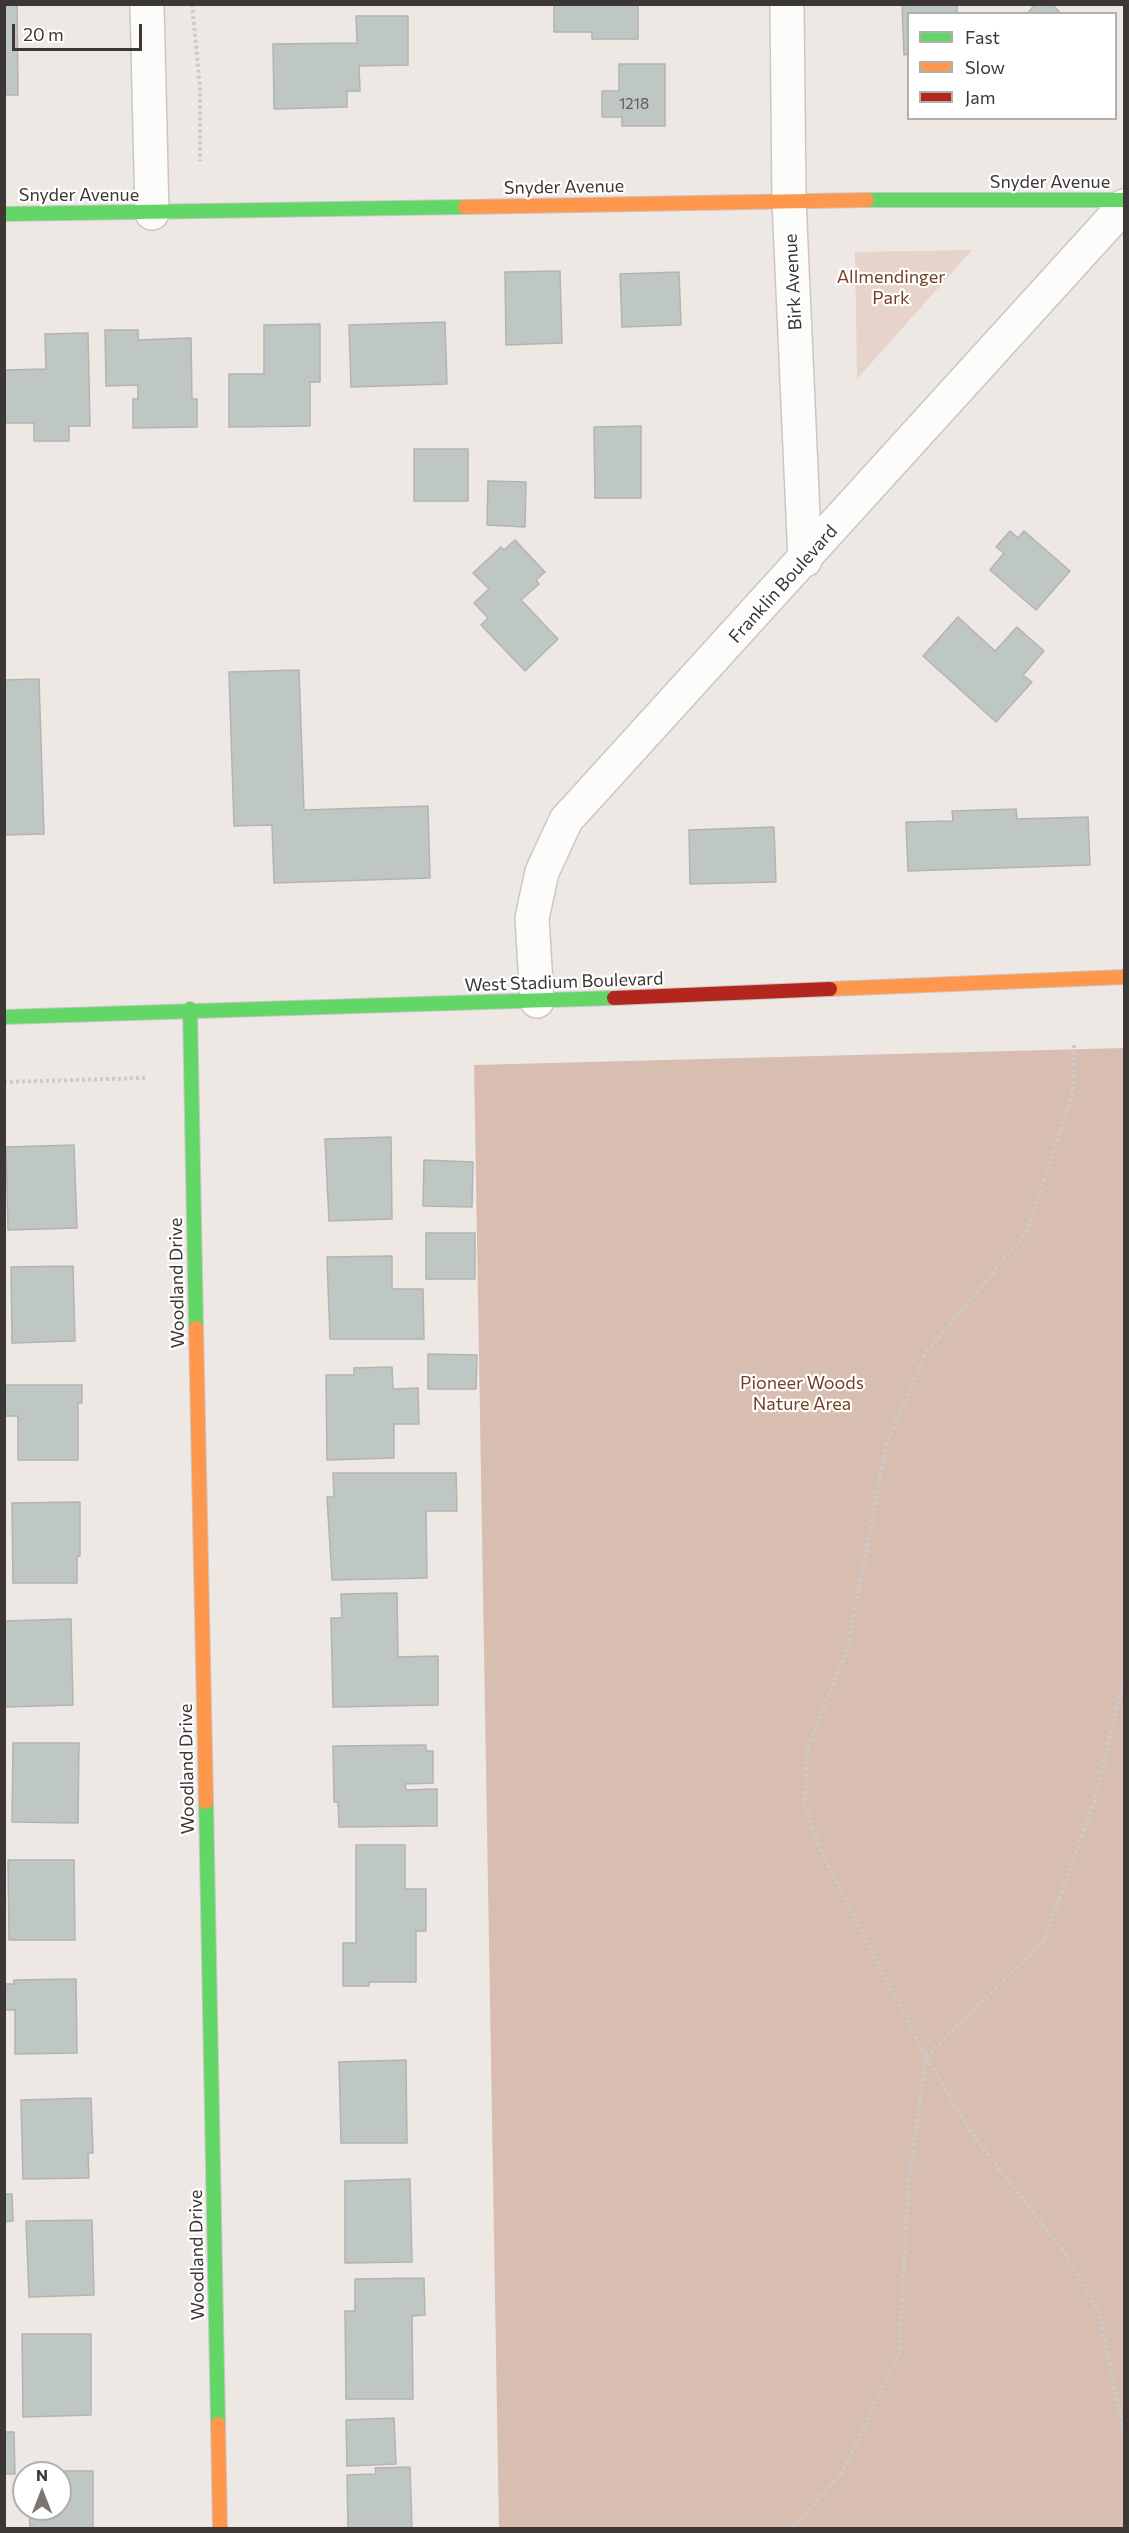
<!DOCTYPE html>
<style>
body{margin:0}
#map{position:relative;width:1129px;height:2533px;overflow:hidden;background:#eee8e4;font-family:Commissioner,sans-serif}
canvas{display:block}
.frame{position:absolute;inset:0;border:6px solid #3c3735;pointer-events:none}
.legend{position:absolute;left:907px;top:12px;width:210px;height:108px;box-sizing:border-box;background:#fff;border:2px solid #b1afae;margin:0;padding:8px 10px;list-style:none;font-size:18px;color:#3c3735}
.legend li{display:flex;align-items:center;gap:12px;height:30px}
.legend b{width:30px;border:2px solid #b1afae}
.north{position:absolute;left:12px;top:2461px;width:60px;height:60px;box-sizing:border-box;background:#fff;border:2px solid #b1afae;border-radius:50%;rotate:0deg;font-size:16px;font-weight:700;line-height:24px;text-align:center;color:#3c3735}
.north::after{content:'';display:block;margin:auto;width:21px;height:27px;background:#7a7572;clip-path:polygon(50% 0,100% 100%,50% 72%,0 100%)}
.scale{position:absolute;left:12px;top:24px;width:130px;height:27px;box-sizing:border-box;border:3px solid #3c3735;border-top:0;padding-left:8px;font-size:18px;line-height:21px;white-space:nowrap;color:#3c3735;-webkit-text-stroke:4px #fff;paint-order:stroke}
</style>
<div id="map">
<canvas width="1129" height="2533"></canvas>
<div class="frame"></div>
<ul class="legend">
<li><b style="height:8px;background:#63d668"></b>Fast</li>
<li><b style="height:8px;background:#ff974d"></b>Slow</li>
<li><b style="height:8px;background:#b3261e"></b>Jam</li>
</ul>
<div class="north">N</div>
<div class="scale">20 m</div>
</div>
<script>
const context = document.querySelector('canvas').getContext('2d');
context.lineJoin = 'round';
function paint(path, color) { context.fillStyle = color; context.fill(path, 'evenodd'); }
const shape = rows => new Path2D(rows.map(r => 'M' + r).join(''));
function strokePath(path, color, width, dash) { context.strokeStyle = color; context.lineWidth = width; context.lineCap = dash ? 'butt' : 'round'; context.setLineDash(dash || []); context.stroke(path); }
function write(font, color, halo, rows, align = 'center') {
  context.font = font + ' Commissioner,sans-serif'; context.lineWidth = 4.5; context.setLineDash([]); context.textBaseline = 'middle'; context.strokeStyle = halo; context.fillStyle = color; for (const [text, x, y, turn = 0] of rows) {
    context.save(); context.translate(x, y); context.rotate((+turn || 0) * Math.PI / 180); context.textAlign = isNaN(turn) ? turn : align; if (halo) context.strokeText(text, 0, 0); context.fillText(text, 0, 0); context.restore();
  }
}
paint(shape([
 [972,250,857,379,855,252]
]), '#e6d4ca');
paint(shape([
 [1124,1048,1124,2528,499,2528,474,1065]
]), '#d7beb0');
const building = shape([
 [4,4,17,4,18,95,4,95,4,4],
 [554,4,638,4,638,39,592,39,592,32,554,32,554,4],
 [902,4,957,4,957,14,908,14,908,54,904,55,902,4],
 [1035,4,1052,4,1061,14,1027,14,1035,4],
 [356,16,408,16,408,65,359,66,360,91,347,91,347,107,274,109,273,44,357,43,356,16],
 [619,64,665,64,665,126,622,126,622,117,602,117,602,91,619,91,619,64],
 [560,271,562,343,506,345,505,272,560,271],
 [679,272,681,325,622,327,620,274,679,272],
 [445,322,447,384,351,387,349,325,445,322],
 [320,324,320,382,310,382,310,426,229,427,229,374,264,374,264,325,320,324],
 [105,330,138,330,138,340,191,338,192,399,197,399,197,427,133,428,133,399,138,399,138,385,106,386,105,330],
 [88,333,90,426,69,426,69,441,34,441,34,423,4,423,4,370,46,369,45,334,88,333],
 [641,426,641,498,595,498,594,427,641,426],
 [414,449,468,449,468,501,414,501,414,449],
 [488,481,526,482,525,527,487,525,488,481],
 [1010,531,1018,538,1024,531,1070,571,1036,610,990,570,1004,553,996,547,1010,531],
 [515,540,545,572,536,580,539,584,521,600,558,639,525,671,481,625,488,618,474,603,489,589,473,573,501,547,504,550,515,540],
 [958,617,995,651,1017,627,1044,651,1023,675,1032,682,996,722,923,656,958,617],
 [299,670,304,810,428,806,430,878,274,883,272,825,234,826,229,672,299,670],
 [39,679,44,834,4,835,4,680,39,679],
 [1016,809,1017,819,1088,817,1090,865,908,871,906,822,953,821,952,811,1016,809],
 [774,827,776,882,690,884,689,830,774,827],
 [391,1137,392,1219,329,1221,325,1139,391,1137],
 [74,1145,77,1228,8,1230,6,1147,74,1145],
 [424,1160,473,1162,472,1207,423,1206,424,1160],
 [426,1233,475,1233,475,1279,426,1279,426,1233],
 [392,1256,392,1289,423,1289,424,1339,330,1339,327,1257,392,1256],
 [73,1266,75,1341,12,1343,11,1267,73,1266],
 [428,1354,477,1355,476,1389,428,1389,428,1354],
 [392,1367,393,1389,418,1388,419,1424,394,1424,394,1458,327,1460,326,1375,354,1375,354,1368,392,1367],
 [4,1385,82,1385,82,1403,78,1403,78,1460,18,1460,18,1416,4,1416,4,1385],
 [333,1473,456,1473,457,1511,426,1511,427,1578,332,1580,327,1497,334,1497,333,1473],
 [80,1502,80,1556,77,1556,77,1583,13,1583,12,1503,80,1502],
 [397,1593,398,1657,438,1656,438,1705,333,1707,331,1618,342,1618,341,1594,397,1593],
 [71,1619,73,1705,4,1707,4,1621,71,1619],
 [13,1743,79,1743,78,1823,12,1822,13,1743],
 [426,1745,426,1751,433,1751,433,1783,405,1784,406,1790,437,1789,437,1826,339,1827,338,1802,334,1802,333,1746,426,1745],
 [356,1845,405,1845,405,1889,426,1889,426,1931,416,1931,416,1982,369,1982,369,1986,343,1986,343,1943,356,1943,356,1845],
 [8,1860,74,1860,75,1940,9,1940,8,1860],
 [76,1979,77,2053,15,2054,15,2010,4,2010,4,1984,14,1984,14,1980,76,1979],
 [406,2060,407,2143,341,2143,339,2062,406,2060],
 [91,2098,93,2153,88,2153,89,2178,23,2179,21,2100,91,2098],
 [410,2179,412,2262,345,2263,345,2181,410,2179],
 [4,2194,12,2194,13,2221,4,2222,4,2194],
 [92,2220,94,2295,29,2297,26,2221,92,2220],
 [424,2278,425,2315,412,2316,413,2399,346,2399,345,2311,355,2311,355,2279,424,2278],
 [22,2334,91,2334,91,2415,23,2417,22,2334],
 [394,2418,396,2464,347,2466,346,2420,394,2418],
 [4,2432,14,2432,15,2474,4,2474,4,2432],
 [410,2467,412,2528,348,2528,347,2475,376,2474,375,2468,410,2467],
 [29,2471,93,2471,93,2528,30,2528,29,2509,60,2509,60,2473,29,2471]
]);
paint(building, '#bfc7c4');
strokePath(building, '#b4b3b1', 1.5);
const street = shape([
 [147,4,152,213],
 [787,4,789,200,805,560],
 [537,1001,532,918,542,872,566,820,1124,206]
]);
const fast = shape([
 [867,200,1124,200],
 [4,214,465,207],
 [190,1009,196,1328],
 [4,1017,614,998],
 [206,1802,218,2424]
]);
const slow = shape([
 [465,207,867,200],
 [830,989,1124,977],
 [196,1328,206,1802],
 [218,2424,220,2528]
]);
const jam = shape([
 [614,998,830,989]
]);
strokePath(street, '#cbc6c3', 36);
strokePath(fast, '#cbc6c3', 16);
strokePath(slow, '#cbc6c3', 16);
strokePath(jam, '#cbc6c3', 16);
strokePath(shape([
 [192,4,200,87,200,161],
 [1074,1045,1073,1093,1026,1233,926,1353,887,1442,847,1650,807,1749,805,1804,821,1852,926,2057,976,2140,1064,2251,1099,2313,1124,2434],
 [4,1082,145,1078],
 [793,2528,843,2471,899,2353,908,2188,926,2057,1044,1941,1094,1802,1124,1679]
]), '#cdcaca', 4, [3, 3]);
strokePath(street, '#fcfcfb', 33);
strokePath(fast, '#63d668', 14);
strokePath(slow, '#ff974d', 14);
strokePath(jam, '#b3261e', 14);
write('15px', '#5d5b59', null, [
 ["1218",634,104]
]);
write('18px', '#3c3735', '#fff', [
 ["Snyder Avenue",1050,182],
 ["Snyder Avenue",564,187,-1],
 ["Snyder Avenue",79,195],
 ["Birk Avenue",793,282,-93],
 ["Franklin Boulevard",783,584,-48],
 ["West Stadium Boulevard",564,982,-2],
 ["Woodland Drive",177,1283,-91],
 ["Woodland Drive",187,1769,-91],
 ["Woodland Drive",197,2255,-91]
]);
write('18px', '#763f21', '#fff', [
 ["Allmendinger",891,277],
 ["Park",891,298],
 ["Pioneer Woods",802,1383],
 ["Nature Area",802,1404]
]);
</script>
